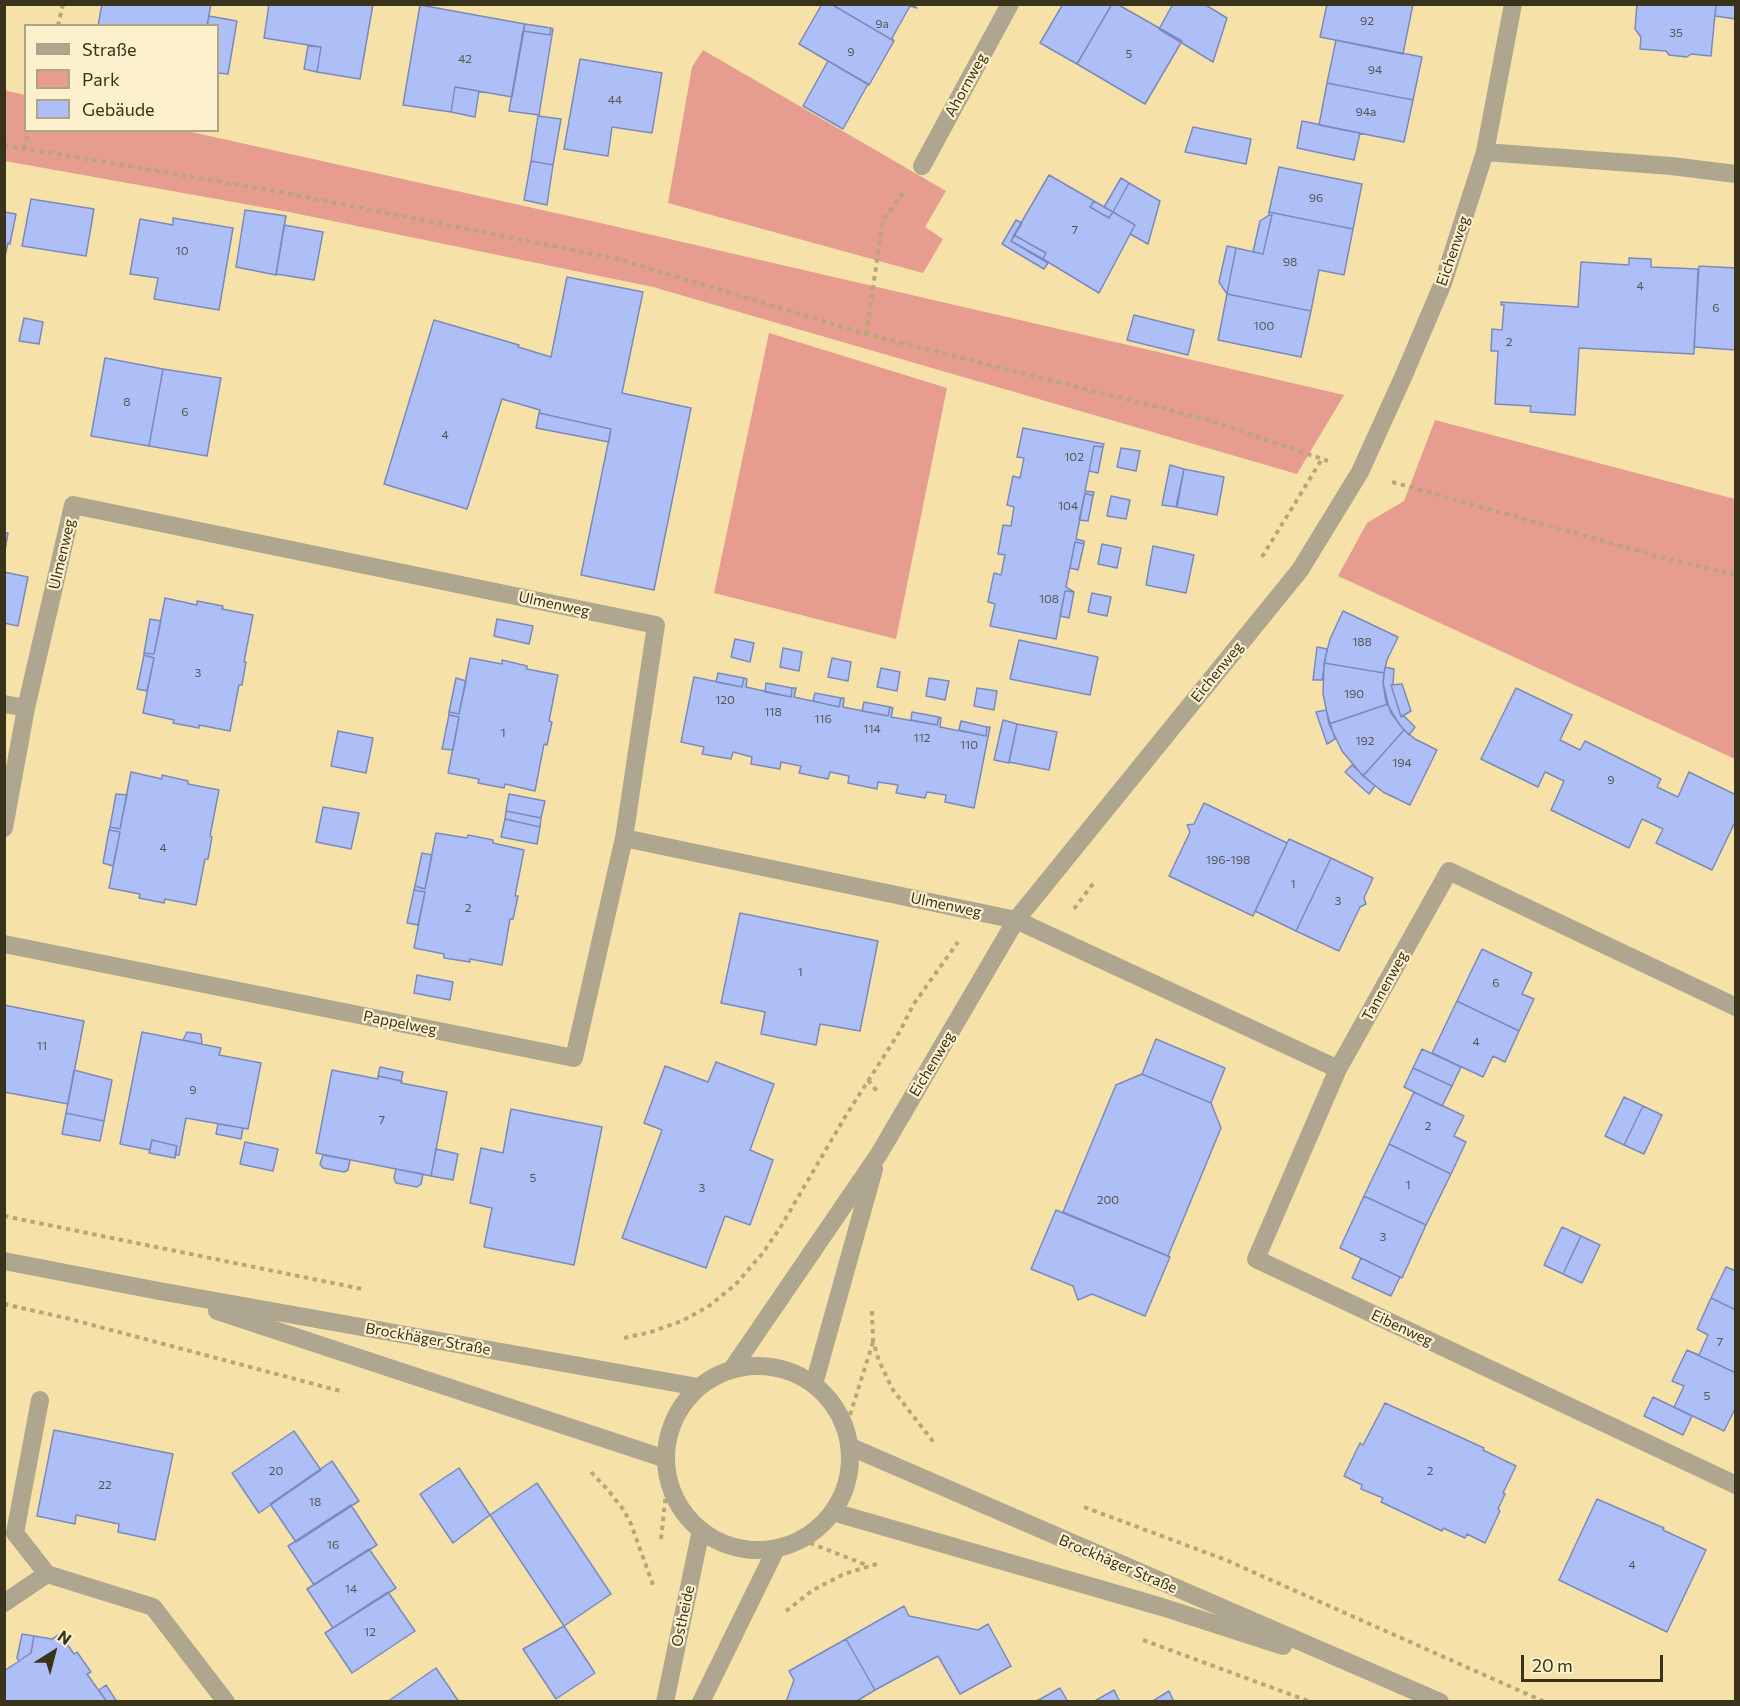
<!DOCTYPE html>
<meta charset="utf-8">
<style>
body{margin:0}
#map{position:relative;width:1740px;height:1706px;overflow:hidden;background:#f6e2a8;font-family:Commissioner,sans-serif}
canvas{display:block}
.frame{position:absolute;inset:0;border:6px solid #3a331b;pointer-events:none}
.legend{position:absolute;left:24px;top:24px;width:195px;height:108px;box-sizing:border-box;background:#fcf0cd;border:2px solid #aea486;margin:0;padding:8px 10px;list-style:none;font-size:18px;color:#3a331b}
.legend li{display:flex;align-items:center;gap:12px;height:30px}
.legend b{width:30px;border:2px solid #aea486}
.north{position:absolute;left:24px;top:1622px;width:60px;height:60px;-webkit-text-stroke:4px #fcf0cd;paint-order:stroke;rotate:36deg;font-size:16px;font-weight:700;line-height:24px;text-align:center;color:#3a331b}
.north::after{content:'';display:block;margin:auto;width:21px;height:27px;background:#3a331b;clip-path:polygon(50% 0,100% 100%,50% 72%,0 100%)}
.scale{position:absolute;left:1521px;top:1655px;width:142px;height:27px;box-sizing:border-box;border:3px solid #3a331b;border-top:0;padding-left:8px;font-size:18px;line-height:21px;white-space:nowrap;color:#3a331b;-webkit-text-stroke:4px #fcf0cd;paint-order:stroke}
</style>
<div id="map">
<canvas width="1740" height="1706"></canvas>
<div class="frame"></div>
<ul class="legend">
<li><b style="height:8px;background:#aea68e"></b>Straße</li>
<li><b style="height:16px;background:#e69c8e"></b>Park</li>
<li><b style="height:16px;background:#aebff8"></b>Gebäude</li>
</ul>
<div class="north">N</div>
<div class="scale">20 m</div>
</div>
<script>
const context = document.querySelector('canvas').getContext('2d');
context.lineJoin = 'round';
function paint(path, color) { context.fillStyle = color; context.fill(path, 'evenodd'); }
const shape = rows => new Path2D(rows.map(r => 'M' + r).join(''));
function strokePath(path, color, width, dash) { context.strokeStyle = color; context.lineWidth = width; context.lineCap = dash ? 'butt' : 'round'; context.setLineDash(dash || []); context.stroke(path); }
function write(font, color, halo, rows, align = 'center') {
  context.font = font + ' Commissioner,sans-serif'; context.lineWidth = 4.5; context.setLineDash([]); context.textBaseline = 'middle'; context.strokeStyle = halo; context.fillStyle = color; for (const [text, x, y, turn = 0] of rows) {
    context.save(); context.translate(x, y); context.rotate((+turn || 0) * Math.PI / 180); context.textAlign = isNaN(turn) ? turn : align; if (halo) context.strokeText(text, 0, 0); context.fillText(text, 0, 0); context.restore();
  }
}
paint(shape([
 [703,50,946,191,925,227,943,239,923,273,668,203,692,67],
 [4,90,25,95,26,130,187,131,596,222,1344,395,1297,474,653,287,289,212,5,161],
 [769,333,947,388,896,639,714,593],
 [1435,420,1735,499,1735,759,1338,576,1367,523,1404,501]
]), '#e69c8e');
const building = shape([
 [102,4,211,4,207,26,98,26,102,4],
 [269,4,373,4,360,79,317,72,321,47,264,38,269,4],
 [822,4,831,4,894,41,869,85,799,44,822,4],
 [831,4,911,4,917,8,910,6,892,38,894,41,831,4],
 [1063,4,1112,4,1077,64,1040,43,1063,4],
 [1112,4,1117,4,1182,41,1145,104,1077,64,1112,4],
 [1173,4,1204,4,1227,18,1213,62,1159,29,1173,4],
 [1327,4,1413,4,1403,54,1320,37,1327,4],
 [1637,4,1716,4,1711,56,1691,54,1687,57,1669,55,1666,51,1640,49,1641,37,1635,29,1637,4],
 [1716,4,1736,4,1736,19,1715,16,1716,4],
 [420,5,525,24,512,97,455,87,451,112,403,105,420,5],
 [209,16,237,21,228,74,218,73,218,26,207,26,209,16],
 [525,24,551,28,550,35,523,31,525,24],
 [551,28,553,29,539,115,509,111,523,31,550,35,551,28],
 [1336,40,1422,57,1413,100,1327,83,1336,40],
 [308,46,321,47,317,72,304,69,308,46],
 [580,59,662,73,652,133,612,127,608,156,564,149,580,59],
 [828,61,868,84,843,129,803,106,828,61],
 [1327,83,1413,100,1404,142,1319,125,1327,83],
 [455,87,479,91,475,117,451,112,455,87],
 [538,116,561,119,553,165,531,161,538,116],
 [1302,121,1360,133,1354,160,1297,148,1302,121],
 [1193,127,1251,139,1246,164,1185,152,1193,127],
 [531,161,553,165,547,205,524,200,531,161],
 [1279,167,1362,184,1353,229,1269,212,1279,167],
 [1049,175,1094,201,1090,207,1109,218,1113,212,1135,225,1099,293,1043,259,1046,253,1014,235,1049,175],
 [1121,178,1129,183,1113,212,1104,207,1121,178],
 [1129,183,1160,201,1148,244,1130,234,1135,225,1113,212,1129,183],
 [31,199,94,209,86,256,22,246,31,199],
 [1094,201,1113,212,1109,218,1090,207,1094,201],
 [245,210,286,216,276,275,236,267,245,210],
 [4,212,16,214,10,244,8,243,4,261,4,212],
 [1269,212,1353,229,1344,275,1319,270,1311,311,1227,294,1236,248,1263,254,1272,215,1269,215,1269,212],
 [1269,215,1272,215,1263,254,1253,252,1260,221,1269,215],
 [173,218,233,228,219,310,154,299,158,278,130,274,140,219,173,225,173,218],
 [1016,220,1022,223,1011,241,1048,263,1044,269,1002,244,1016,220],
 [284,225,323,232,314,280,276,274,284,225],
 [1014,235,1046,253,1043,259,1011,241,1014,235],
 [1227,246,1236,248,1227,294,1219,282,1227,246],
 [1629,258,1651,259,1651,267,1698,269,1694,354,1579,348,1575,415,1530,412,1531,406,1495,404,1498,351,1491,351,1492,329,1502,330,1504,305,1501,305,1501,302,1578,307,1581,262,1629,265,1629,258],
 [1699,266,1736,268,1736,350,1694,347,1699,266],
 [567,277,643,292,622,393,691,408,654,590,581,575,611,429,539,413,540,410,502,399,467,509,384,484,434,320,519,345,518,347,551,357,567,277],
 [1227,294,1311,311,1301,357,1218,340,1227,294],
 [1134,315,1194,330,1188,355,1127,340,1134,315],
 [24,318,43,322,39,344,19,341,24,318],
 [105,358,163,369,149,446,91,436,105,358],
 [163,369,221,378,207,456,149,446,163,369],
 [539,413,611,429,609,442,536,428,539,413],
 [1023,428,1104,444,1103,447,1094,446,1085,491,1094,492,1093,496,1085,493,1076,539,1084,541,1084,544,1075,542,1066,587,1074,592,1065,591,1056,639,990,626,995,604,988,602,994,573,1001,575,1005,555,998,554,1003,525,1011,526,1014,507,1007,505,1013,476,1020,478,1024,458,1017,457,1023,428],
 [1094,446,1103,447,1098,473,1089,471,1094,446],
 [1121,448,1140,451,1136,471,1117,467,1121,448],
 [1170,465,1184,469,1177,507,1162,505,1170,465],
 [1184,469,1224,477,1217,515,1176,507,1184,469],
 [1085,493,1093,496,1088,521,1079,520,1085,493],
 [1111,496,1130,500,1126,519,1107,516,1111,496],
 [4,533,8,533,4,556,4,533],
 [1075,542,1084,544,1078,570,1070,568,1075,542],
 [1102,544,1121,548,1117,568,1098,564,1102,544],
 [1153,546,1194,555,1186,593,1146,585,1153,546],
 [4,572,28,577,18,626,4,623,4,572],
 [1065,591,1074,592,1069,618,1060,616,1065,591],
 [1092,593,1111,597,1107,616,1088,612,1092,593],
 [165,598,197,605,197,601,223,606,222,609,253,615,244,662,246,662,242,685,239,685,230,731,199,725,199,728,173,723,174,720,143,713,154,658,144,655,144,653,154,654,165,598],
 [1343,611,1398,637,1387,660,1384,673,1324,663,1330,639,1343,611],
 [150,619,161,621,154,654,144,653,150,619],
 [497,619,533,626,529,644,494,636,497,619],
 [735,639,754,643,750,662,731,657,735,639],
 [1019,640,1098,657,1090,695,1010,679,1019,640],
 [1317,647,1327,649,1322,680,1313,680,1317,647],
 [783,648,802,652,799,671,780,667,783,648],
 [144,655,154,658,147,691,137,689,144,655],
 [470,658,502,664,502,660,527,666,527,669,558,675,549,721,552,722,547,745,544,744,535,791,505,784,504,788,478,783,479,779,448,773,459,717,449,715,449,712,459,714,470,658],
 [832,658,851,662,848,681,828,677,832,658],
 [1324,663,1384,673,1383,683,1388,704,1329,724,1323,693,1324,663],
 [1385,667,1394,669,1393,685,1391,685,1401,717,1403,715,1415,727,1409,735,1399,724,1386,702,1383,683,1385,667],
 [881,668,900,672,897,691,877,687,881,668],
 [718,673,744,678,742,687,716,682,718,673],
 [694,677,742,687,744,678,747,679,746,687,791,697,792,688,796,688,794,697,839,707,841,698,844,698,843,707,888,716,890,707,893,708,891,717,937,725,939,717,941,718,940,727,986,736,987,727,990,727,974,808,945,802,946,795,927,792,925,798,896,793,898,785,878,782,877,789,848,783,849,776,830,772,828,779,799,773,801,766,781,762,780,769,751,764,752,757,733,752,731,759,702,754,704,747,681,742,694,677],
 [456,678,466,681,459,714,449,712,456,678],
 [929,678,949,681,945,700,926,696,929,678],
 [766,683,792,688,791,697,765,692,766,683],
 [1402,684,1411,711,1401,717,1391,685,1402,684],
 [977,688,997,691,994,710,974,706,977,688],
 [1516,688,1572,715,1560,740,1580,750,1585,741,1661,779,1657,787,1678,797,1689,772,1736,795,1736,820,1712,870,1656,843,1663,829,1642,819,1629,848,1551,810,1564,781,1545,772,1538,787,1481,759,1516,688],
 [815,693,841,698,839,707,813,701,815,693],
 [864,702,890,707,888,716,862,711,864,702],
 [1388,704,1391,713,1404,730,1363,776,1342,751,1329,724,1388,704],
 [1326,710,1335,739,1327,744,1316,712,1326,710],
 [912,712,939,717,937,725,911,720,912,712],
 [449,715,459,717,453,750,442,749,449,715],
 [1003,720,1017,724,1009,763,994,760,1003,720],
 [961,721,987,727,986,736,959,730,961,721],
 [1017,724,1057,732,1049,770,1009,762,1017,724],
 [1404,730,1415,739,1437,750,1410,805,1383,792,1363,776,1404,730],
 [338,731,373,738,366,773,331,766,338,731],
 [1352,765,1375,786,1369,794,1345,772,1352,765],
 [131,772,162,779,162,775,188,781,188,784,219,790,210,836,212,837,208,859,205,859,196,905,165,899,164,903,139,898,140,894,109,888,120,832,109,830,110,827,120,829,131,772],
 [116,794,127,795,120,829,110,827,116,794],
 [509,794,545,801,541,818,506,811,509,794],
 [1204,803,1287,843,1253,916,1169,876,1190,832,1187,825,1194,824,1204,803],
 [323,807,359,813,351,849,316,842,323,807],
 [506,811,541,818,540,827,505,819,506,811],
 [505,819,540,827,537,844,501,837,505,819],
 [109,830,120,832,113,866,103,863,109,830],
 [436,833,467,838,468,835,493,840,493,843,524,850,515,896,518,896,513,919,510,919,502,965,470,959,470,962,444,958,444,954,414,948,425,892,414,890,415,886,425,889,436,833],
 [1289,839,1331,858,1296,931,1255,911,1289,839],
 [422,853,432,855,425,889,415,886,422,853],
 [1331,858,1373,878,1364,898,1366,904,1360,907,1339,951,1296,931,1331,858],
 [414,890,425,892,418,925,407,923,414,890],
 [740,913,878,941,860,1031,820,1024,816,1045,761,1034,765,1012,721,1003,740,913],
 [1482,949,1532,973,1522,994,1534,999,1519,1031,1457,1001,1482,949],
 [417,975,453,982,450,1000,414,993,417,975],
 [1457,1001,1519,1031,1505,1062,1493,1056,1483,1077,1432,1053,1457,1001],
 [4,1005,84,1021,68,1104,4,1092,4,1005],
 [142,1032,221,1048,219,1055,261,1063,248,1129,186,1118,179,1155,175,1155,177,1146,152,1140,150,1150,120,1144,142,1032],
 [187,1032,201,1034,202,1044,183,1040,187,1032],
 [1156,1039,1225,1068,1211,1103,1142,1074,1156,1039],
 [1422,1049,1461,1067,1452,1086,1413,1068,1422,1049],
 [716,1062,774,1084,750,1150,773,1160,750,1225,725,1216,706,1268,622,1238,662,1130,644,1123,665,1066,708,1082,716,1062],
 [380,1067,403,1072,401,1081,378,1076,380,1067],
 [1413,1068,1452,1086,1442,1106,1404,1087,1413,1068],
 [74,1070,112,1080,104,1121,66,1113,74,1070],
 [332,1070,378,1079,378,1076,402,1081,401,1083,447,1092,431,1176,316,1153,332,1070],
 [1142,1074,1211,1103,1221,1128,1168,1256,1063,1212,1116,1085,1142,1074],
 [1414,1092,1464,1116,1454,1136,1466,1142,1451,1174,1389,1144,1414,1092],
 [1624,1097,1643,1106,1624,1145,1605,1136,1624,1097],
 [1643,1106,1662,1115,1644,1154,1624,1145,1643,1106],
 [511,1109,602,1127,574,1265,484,1247,492,1208,470,1203,481,1148,503,1153,511,1109],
 [66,1113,104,1121,100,1141,62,1134,66,1113],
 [218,1124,243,1128,241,1139,216,1134,218,1124],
 [152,1140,177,1146,175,1158,149,1153,152,1140],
 [245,1142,278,1149,273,1171,240,1164,245,1142],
 [1389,1144,1451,1174,1426,1225,1364,1196,1389,1144],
 [436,1149,458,1154,453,1180,431,1176,436,1149],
 [323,1155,350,1160,348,1170,344,1172,323,1168,320,1164,323,1155],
 [396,1169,423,1174,421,1184,417,1187,396,1183,394,1178,396,1169],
 [1364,1196,1426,1225,1402,1278,1340,1248,1364,1196],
 [1056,1210,1170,1257,1145,1316,1092,1294,1078,1300,1073,1286,1031,1269,1056,1210],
 [1562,1227,1581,1236,1563,1274,1544,1265,1562,1227],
 [1581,1236,1600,1245,1582,1283,1563,1274,1581,1236],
 [1361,1258,1400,1277,1391,1296,1352,1278,1361,1258],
 [1726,1267,1736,1271,1736,1310,1711,1298,1726,1267],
 [1711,1298,1736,1310,1736,1373,1687,1350,1699,1355,1708,1335,1697,1329,1711,1298],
 [1687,1350,1736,1373,1736,1407,1724,1431,1674,1407,1684,1386,1672,1381,1687,1350],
 [1653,1397,1692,1416,1683,1435,1644,1416,1653,1397],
 [1385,1403,1484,1448,1483,1450,1516,1466,1503,1493,1505,1494,1498,1509,1500,1511,1485,1543,1467,1534,1465,1538,1443,1528,1442,1531,1381,1502,1383,1498,1361,1489,1362,1485,1344,1476,1360,1443,1363,1445,1385,1403],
 [54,1430,173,1454,155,1540,118,1532,119,1524,76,1515,75,1524,37,1516,54,1430],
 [294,1431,321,1470,259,1513,232,1473,294,1431],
 [332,1461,359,1501,296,1542,270,1504,332,1461],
 [459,1468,490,1515,453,1543,420,1494,459,1468],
 [537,1483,611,1594,564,1626,490,1515,537,1483],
 [1597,1499,1664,1528,1663,1530,1706,1550,1667,1632,1559,1580,1597,1499],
 [351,1505,377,1545,314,1585,288,1546,351,1505],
 [369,1549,396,1588,333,1628,307,1589,369,1549],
 [388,1592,415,1631,352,1673,325,1633,388,1592],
 [904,1606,909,1616,978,1630,988,1624,1011,1666,960,1694,938,1656,875,1690,846,1639,904,1606],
 [564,1626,595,1673,556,1699,523,1649,564,1626],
 [22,1634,34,1636,31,1653,19,1661,17,1658,22,1634],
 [60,1634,74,1654,77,1652,91,1672,87,1674,107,1702,4,1702,4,1671,31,1653,34,1636,52,1639,60,1634],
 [846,1639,875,1690,855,1702,786,1702,794,1680,789,1671,846,1639],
 [436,1668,459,1702,387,1702,436,1668],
 [106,1685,117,1702,107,1702,99,1690,106,1685],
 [1060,1688,1068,1702,1035,1702,1060,1688],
 [1114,1690,1120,1702,1093,1702,1114,1690],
 [1169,1691,1174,1702,1151,1702,1169,1691]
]);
paint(building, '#aebff8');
strokePath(building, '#7b8abc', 1.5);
strokePath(shape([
 [58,26,63,4],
 [4,145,281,192,618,259,866,334,1209,420,1328,461],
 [24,149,29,130],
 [866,334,883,220,903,193],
 [1392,482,1660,557,1736,575],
 [1262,557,1322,459],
 [1074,909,1095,881],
 [868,1080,877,1091],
 [4,1216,362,1289],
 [4,1304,66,1318,344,1392],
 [872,1311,873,1341,879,1361,893,1390,935,1444],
 [624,1338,651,1332,682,1321,709,1306,735,1285,762,1254,780,1228,845,1117,900,1031,913,1005,958,942],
 [850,1415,873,1342],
 [591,1472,607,1489,623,1509,631,1524,653,1585],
 [1084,1507,1226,1560,1545,1702],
 [661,1539,666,1493],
 [810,1543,869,1566],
 [786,1611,813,1590,844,1574,880,1563],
 [1143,1640,1311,1702]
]), '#b7a778', 4, [4.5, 4.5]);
strokePath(shape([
 [1485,152,1671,166,1736,174],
 [922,166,1010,4],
 [4,704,26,708,73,505,656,625,624,838,574,1058,4,944],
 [4,828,26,708],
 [624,838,1016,920,1338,1069],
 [1736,1007,1449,871,1338,1069,1256,1259,1736,1485],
 [4,1261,159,1291,698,1387],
 [217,1311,666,1459],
 '666 1458a92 92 0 1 1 184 0a92 92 0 1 1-184 0Z',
 [732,1369,879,1154,1016,920,1300,570,1360,472,1404,375,1443,283,1485,152,1513,4],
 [814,1384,874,1169],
 [40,1400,15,1533,47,1574],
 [851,1447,1440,1702],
 [833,1512,1162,1607,1283,1646],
 [4,1603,47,1574,153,1607,226,1702],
 [665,1702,701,1530],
 [701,1702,776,1549]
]), '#aea68e', 18);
write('12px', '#575652', null, [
 ["92",1367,21],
 ["9a",882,24],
 ["35",1676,33],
 ["9",851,52],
 ["5",1129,54],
 ["42",465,59],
 ["94",1375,70],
 ["44",615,100],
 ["94a",1366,112],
 ["96",1316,198],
 ["7",1075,230],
 ["10",182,251],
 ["98",1290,262],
 ["4",1640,286],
 ["6",1716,308],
 ["100",1264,326],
 ["2",1509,342],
 ["8",127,402],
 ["6",185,412],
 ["4",445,435],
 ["102",1074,457],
 ["104",1068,506],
 ["108",1049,599],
 ["188",1362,642],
 ["3",198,673],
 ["190",1354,694],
 ["120",725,700],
 ["118",773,712],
 ["116",823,719],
 ["114",872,729],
 ["1",503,733],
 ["112",922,738],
 ["192",1365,741],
 ["110",969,745],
 ["194",1402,763],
 ["9",1611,780],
 ["4",163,848],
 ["196-198",1228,860],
 ["1",1293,884],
 ["3",1338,901],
 ["2",468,908],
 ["1",800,972],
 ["6",1496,983],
 ["4",1476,1042],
 ["11",42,1046],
 ["9",193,1090],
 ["7",382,1120],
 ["2",1428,1126],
 ["5",533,1178],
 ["1",1408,1185],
 ["3",702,1188],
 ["200",1108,1200],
 ["3",1383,1237],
 ["7",1720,1342],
 ["5",1707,1396],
 ["20",276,1471],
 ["2",1430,1471],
 ["22",105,1485],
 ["18",315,1502],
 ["16",333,1545],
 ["4",1632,1565],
 ["14",351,1589],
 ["12",370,1632]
]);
write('15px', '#3a331b', '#fcf0cd', [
 ["Ahornweg",966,85,-61],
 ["Eichenweg",1453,251,-71],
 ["Ulmenweg",62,554,-77],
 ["Ulmenweg",554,604,12],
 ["Eichenweg",1217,672,-51],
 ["Ulmenweg",946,905,12],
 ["Tannenweg",1385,986,-61],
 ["Pappelweg",400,1023,11],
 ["Eichenweg",932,1064,-59],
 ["Eibenweg",1402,1328,25],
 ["Brockhäger Straße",428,1339,10],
 ["Brockhäger Straße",1118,1564,23],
 ["Ostheide",683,1616,-78]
]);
</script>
